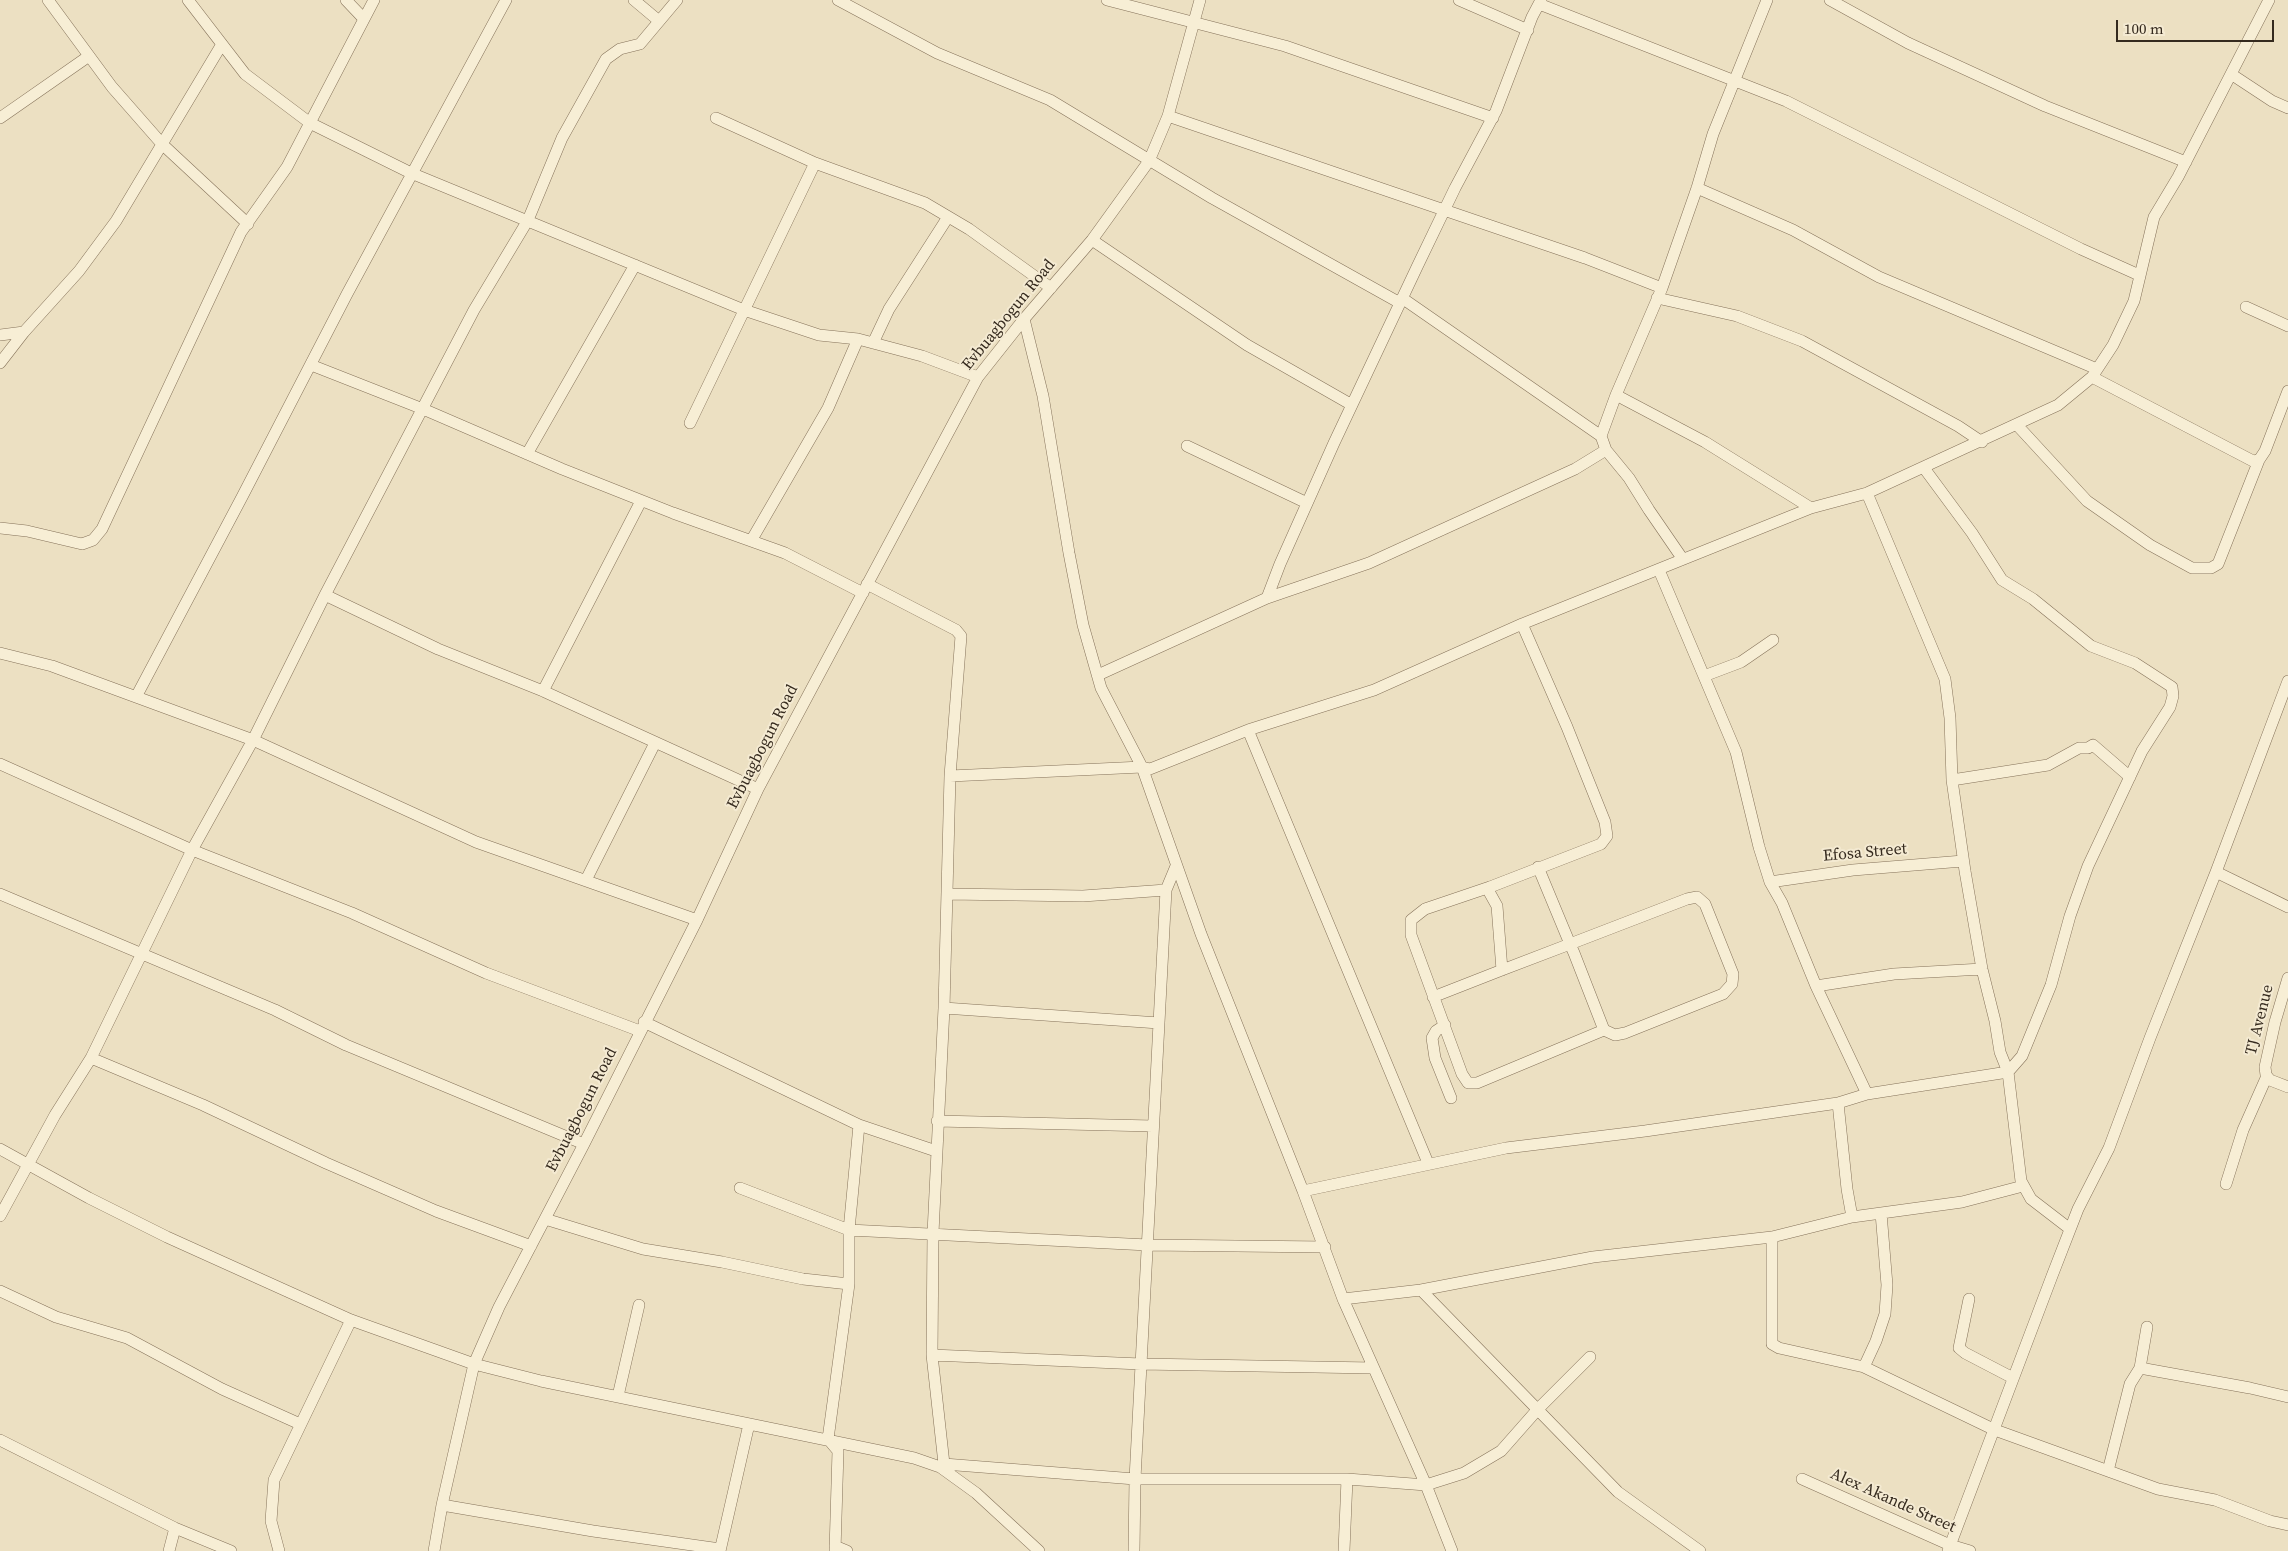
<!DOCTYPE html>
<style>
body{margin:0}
#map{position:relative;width:2288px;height:1551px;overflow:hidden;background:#ece0c2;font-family:"Source Serif 4",serif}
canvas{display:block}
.scale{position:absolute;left:2116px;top:20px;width:158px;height:22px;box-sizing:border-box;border:2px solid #352a1e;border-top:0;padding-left:6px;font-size:15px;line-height:18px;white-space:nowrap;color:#352a1e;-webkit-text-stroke:4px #f4ead2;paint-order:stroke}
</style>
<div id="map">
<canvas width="2288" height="1551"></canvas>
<div class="scale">100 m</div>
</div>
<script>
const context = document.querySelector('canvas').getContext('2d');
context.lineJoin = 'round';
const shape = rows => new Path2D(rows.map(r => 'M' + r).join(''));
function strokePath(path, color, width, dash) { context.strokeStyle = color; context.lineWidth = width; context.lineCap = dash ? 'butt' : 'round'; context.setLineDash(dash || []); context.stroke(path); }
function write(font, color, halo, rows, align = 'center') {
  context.font = font + ' "Source Serif 4",serif'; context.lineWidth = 4; context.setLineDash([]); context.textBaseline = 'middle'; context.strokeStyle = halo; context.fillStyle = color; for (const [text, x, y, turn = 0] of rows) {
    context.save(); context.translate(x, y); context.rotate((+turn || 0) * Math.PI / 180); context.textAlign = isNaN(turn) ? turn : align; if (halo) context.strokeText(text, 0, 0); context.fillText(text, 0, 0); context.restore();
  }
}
const minor = shape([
 [48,0,112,87,162,144,248,224],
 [188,0,245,74,310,123,411,173,744,310,819,335,858,339,922,356,978,377],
 [346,0,364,19],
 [634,0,659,21],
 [838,0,937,53,1050,100,1212,198,1400,303],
 [1107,0,1285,46,1493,118],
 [1459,0,1528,30],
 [1830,0,1908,43,2045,106,2186,162],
 [1539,4,1786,101,2081,249,2139,275],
 [2231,74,2272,101,2288,108],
 [1168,116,1585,258,1662,288],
 [0,118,89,56],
 [815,163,925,203,969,229,1051,288],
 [1697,188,1793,230,1879,277,2097,369],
 [1092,240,1247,345,1352,405],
 [1402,298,1601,436],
 [1657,298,1737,316,1802,341,1958,426,1982,442],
 [2246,307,2288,326],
 [1024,319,1043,396,1069,553,1083,625,1101,688,1142,767,1150,769,1248,730,1374,690,1522,624,1811,508,1867,493,2058,405,2092,377,2113,345,2134,301,2154,217,2178,177,2269,0],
 [0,335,24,332],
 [873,343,889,309,948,217],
 [0,363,24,332,79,271,116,221,222,44],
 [311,365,423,409,562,469,673,513,785,553,863,593],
 [2092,377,2253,461,2259,460,2265,451,2288,391],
 [1616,395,1705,442,1811,508],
 [690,423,815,163,716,118],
 [2017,425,2087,501,2150,545,2192,568,2211,568,2218,564,2259,460],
 [1187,446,1307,503],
 [1606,450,1629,478,1649,510,1682,558],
 [527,454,635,265],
 [1867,493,1945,679,1950,718,1952,780,1965,871,1982,969,1995,1021,2000,1052,2008,1072,2021,1181,2031,1199,2070,1229],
 [0,528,27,531,82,544,93,540,102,529,241,232,287,167,374,0],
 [751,541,828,408,858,339],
 [1659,570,1736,752,1759,847,1770,882,1782,903,1816,986,1867,1094],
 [867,584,956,630,961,636,950,776,944,1008,933,1233,932,1355,944,1464],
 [325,595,438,649,543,691,758,789],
 [1267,598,1369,563,1575,469,1606,450,1601,436,1616,395,1662,288,1697,188,1713,134,1767,0],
 [1522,624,1567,727,1605,822,1607,836,1601,844,1490,887,1425,909,1411,920,1411,935,1462,1074,1468,1083,1477,1083,1604,1030],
 [0,653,52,666,253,740,476,842,697,920],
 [1098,675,1267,598,1280,564,1334,443,1417,267,1455,188,1496,111,1532,17,1541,0],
 [1704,676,1741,662,1773,640],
 [543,691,641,501],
 [136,697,242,497,347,294,506,0],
 [1248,730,1428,1163],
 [0,764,192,850,352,913,486,973,640,1031],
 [950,776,1142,767,1201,934,1303,1191,1343,1299,1426,1485,1452,1551],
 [1952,780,2048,765,2079,748,2088,748,2093,745,2130,777],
 [2216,872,2288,907],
 [586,880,655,743],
 [1770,882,1853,870,1963,861],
 [1487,888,1497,906,1502,970],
 [0,894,275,1010,346,1045,584,1144],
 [948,894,1083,896,1166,890],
 [2288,978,2275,1022,2265,1067,2266,1075,2270,1080,2288,1087],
 [1816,986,1894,974,1982,969],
 [1433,997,1502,970,1570,944,1687,899,1697,897,1705,904,1733,974,1732,984,1723,994,1625,1033,1615,1035,1604,1030,1574,953,1570,944,1538,867],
 [944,1008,1159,1023],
 [644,1022,859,1125,936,1151],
 [1445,1025,1436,1031,1432,1038,1435,1058,1451,1098],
 [91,1058,203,1105,326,1163,436,1211,531,1246],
 [1838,1103,1847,1189,1852,1217],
 [937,1121,1153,1126],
 [0,1149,89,1198,167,1237,351,1320,474,1364,541,1381,914,1458,940,1467,976,1493,1039,1551],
 [2226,1184,2243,1130,2267,1076],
 [740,1188,849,1230,1148,1245,1325,1247],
 [1303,1191,1506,1148,1645,1131,1838,1103,1867,1094,2008,1072,2022,1056,2051,985,2070,916,2088,866,2142,751,2170,707,2173,696,2172,687,2135,663,2091,646,2033,599,2002,580,1972,533,1924,468],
 [0,1216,55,1115,91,1058,192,850,253,740,325,595,474,310,528,220,562,138,606,59,620,49,640,44,677,0],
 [545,1219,643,1249,722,1262,803,1279,849,1284],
 [1772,1237,1772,1344,1779,1348,1864,1367,1995,1430,2158,1489,2215,1500,2270,1521,2288,1525],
 [1421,1290,1618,1492,1700,1551],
 [0,1291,56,1317,127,1338,222,1389,300,1424],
 [1343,1299,1421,1290,1593,1257,1772,1237,1852,1217,1962,1202,2023,1186],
 [1969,1299,1959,1348,1965,1353,2013,1378],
 [932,1355,1141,1364,1373,1368],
 [1864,1367,1876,1341,1885,1314,1887,1285,1881,1213],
 [2140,1368,2147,1327],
 [618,1396,639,1305],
 [0,1440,175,1528,231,1551],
 [940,1467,944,1464,1135,1479,1347,1479,1426,1485,1464,1473,1501,1451,1538,1409,1590,1357],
 [2108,1471,2130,1384,2140,1368,2250,1388,2288,1397],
 [1802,1479,1950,1545,1970,1551],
 [442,1505,593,1531,720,1549],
 [835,1546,847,1551],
 [169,1551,175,1528],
 [279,1551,271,1521,274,1480,351,1320],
 [434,1551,442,1505,474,1364,499,1307,584,1144,697,920,758,789,978,377,1024,319,1092,240,1149,161,1168,116,1200,0],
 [720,1551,749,1424],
 [835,1551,838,1451,828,1439,849,1284,849,1230,859,1125],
 [1134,1551,1135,1479,1166,890,1176,866],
 [1344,1551,1347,1479],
 [1948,1551,2052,1276,2078,1209,2109,1148,2150,1038,2216,872,2288,681]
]);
strokePath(minor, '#85725a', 12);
strokePath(minor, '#f7eed5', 11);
write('16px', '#352a1e', '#f4ead2', [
 ["Evbuagbogun Road",1009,315,-51],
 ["Evbuagbogun Road",763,747,-63],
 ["Efosa Street",1865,853,-5],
 ["TJ Avenue",2260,1020,-76],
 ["Evbuagbogun Road",582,1110,-63],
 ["Alex Akande Street",1893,1501,24]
]);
</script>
